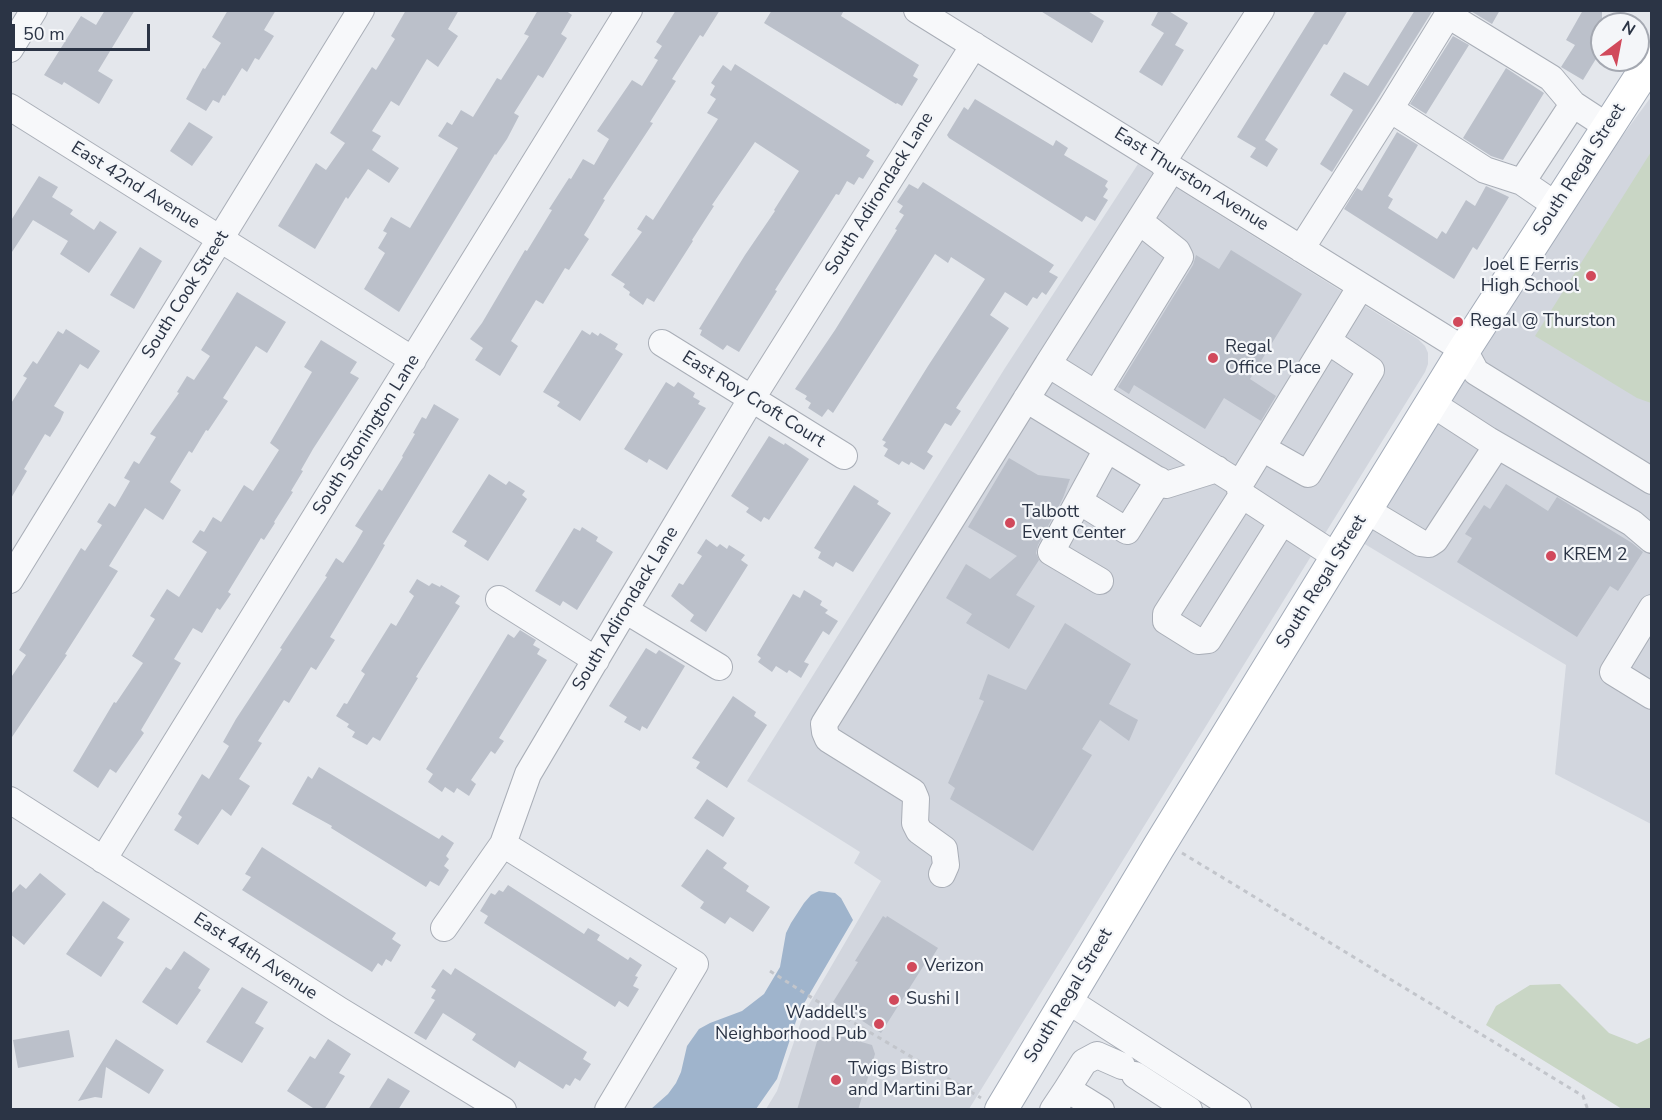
<!DOCTYPE html>
<style>
body{margin:0}
#map{position:relative;width:1662px;height:1120px;overflow:hidden;background:#e4e7ec;font-family:"Nunito Sans",sans-serif}
canvas{display:block}
.frame{position:absolute;inset:0;border:12px solid #2b3445;pointer-events:none}
.north{position:absolute;left:1590px;top:12px;width:60px;height:60px;box-sizing:border-box;background:#f4f6f9;border:2px solid #a4a8b1;border-radius:50%;rotate:32deg;font-size:16px;font-weight:700;line-height:24px;text-align:center;color:#2b3445}
.north::after{content:'';display:block;margin:auto;width:21px;height:27px;background:#d1495b;clip-path:polygon(50% 0,100% 100%,50% 72%,0 100%)}
.scale{position:absolute;left:12px;top:24px;width:138px;height:27px;box-sizing:border-box;border:3px solid #2b3445;border-top:0;padding-left:8px;font-size:18px;line-height:21px;white-space:nowrap;color:#2b3445;-webkit-text-stroke:4px #f4f6f9;paint-order:stroke}
</style>
<div id="map">
<canvas width="1662" height="1120"></canvas>
<div class="frame"></div>
<div class="north">N</div>
<div class="scale">50 m</div>
</div>
<script>
const context = document.querySelector('canvas').getContext('2d');
context.lineJoin = 'round';
function paint(path, color) { context.fillStyle = color; context.fill(path, 'evenodd'); }
const shape = rows => new Path2D(rows.map(r => 'M' + r).join(''));
function strokePath(path, color, width, dash) { context.strokeStyle = color; context.lineWidth = width; context.lineCap = dash ? 'butt' : 'round'; context.setLineDash(dash || []); context.stroke(path); }
function write(font, color, halo, rows, align = 'center') {
  context.font = font + ' "Nunito Sans",sans-serif'; context.lineWidth = 4.5; context.setLineDash([]); context.textBaseline = 'middle'; context.strokeStyle = halo; context.fillStyle = color; for (const [text, x, y, turn = 0] of rows) {
    context.save(); context.translate(x, y); context.rotate((+turn || 0) * Math.PI / 180); context.textAlign = isNaN(turn) ? turn : align; if (halo) context.strokeText(text, 0, 0); context.fillText(text, 0, 0); context.restore();
  }
}
paint(shape([
 [1651,97,1651,824,1555,774,1566,665,1363,543,1593,176],
 [1138,164,1418,339,1425,346,1428,353,1428,364,1425,372,969,1109,766,1109,777,1091,804,1013,881,881,854,863,860,852,747,781,1005,368]
]), '#d2d6de');
paint(shape([
 [1651,152,1651,403,1637,398,1535,336],
 [1530,985,1560,984,1609,1033,1637,1044,1651,1037,1651,1109,1622,1109,1486,1025,1496,1006]
]), '#c9d6c5');
paint(shape([
 [819,891,835,893,841,898,853,920,799,1012,777,1079,756,1109,651,1109,668,1094,676,1083,681,1072,687,1046,699,1029,710,1023,742,1011,764,994,780,967,786,933,791,923,804,903,811,895]
]), '#9fb4cc');
paint(shape([
 [105,10,135,10,98,71,113,80,99,104,64,82,62,85,44,75,81,16,96,25],
 [228,10,276,10,264,30,274,36,259,60,255,58,247,72,242,68,225,96,223,95,219,103,213,100,206,111,186,99,203,68,205,69,221,43,212,37],
 [406,10,459,10,448,29,458,36,438,67,427,59,399,106,391,101,372,131,381,136,372,150,399,168,389,183,368,169,348,199,346,197,315,249,278,226,316,163,326,170,345,143,330,133,372,67,376,70,395,39,391,36],
 [538,10,565,10,572,15,561,34,567,38,543,78,538,75,514,113,519,116,507,139,496,155,495,154,399,312,364,289,385,253,378,248,387,233,383,231,391,217,410,228,458,148,438,136,447,122,452,125,461,110,473,117,497,78,501,80,529,36,524,34],
 [676,10,720,10,703,37,700,35,672,79,676,81,650,122,653,123,603,199,605,200,584,235,589,239,569,270,565,268,543,304,536,300,511,341,518,346,500,376,475,360,483,348,470,339,482,323,525,250,527,251,552,210,549,209,569,178,571,179,583,159,594,165,609,139,597,131,632,80,642,86,658,60,654,58,662,46,656,42],
 [772,10,844,10,841,16,919,65,913,76,918,79,902,106,897,103,896,104,764,23],
 [1039,10,1086,10,1104,21,1092,43],
 [1159,10,1167,10,1188,23,1175,45,1184,50,1162,86,1139,72,1164,33,1151,25],
 [1316,10,1348,10,1327,45,1324,44,1265,140,1278,149,1267,167,1250,157,1256,148,1237,137],
 [1415,10,1433,10,1332,172,1320,164,1353,110,1330,95,1344,72,1368,86],
 [1469,10,1500,10,1492,24],
 [1583,10,1602,10,1602,49,1583,80,1561,67,1575,45,1566,40],
 [1453,36,1469,45,1426,114,1410,104],
 [735,64,870,150,866,156,874,161,863,179,859,177,854,185,847,181,839,195,836,194,775,290,777,291,739,352,727,345,723,350,700,335,702,330,699,329,745,255,775,211,774,210,799,171,755,142,712,205,714,206,692,240,693,241,654,302,647,298,643,305,629,295,630,292,623,287,625,284,611,275,642,232,637,229,646,215,653,220,718,119,707,113,716,99,710,95,715,86,711,83,723,65,731,71],
 [1506,68,1544,93,1503,160,1491,156,1463,138],
 [975,99,1053,146,1056,140,1068,148,1064,155,1108,181,1105,186,1108,189,1103,197,1108,200,1095,221,1086,216,1082,222,949,138,947,135,964,107,968,110],
 [189,122,213,137,192,166,170,151],
 [1397,132,1418,145,1388,196,1393,199,1388,208,1437,239,1442,231,1446,234,1466,200,1475,206,1486,186,1509,197,1477,250,1473,247,1454,279,1344,209,1357,188,1362,191],
 [39,176,58,187,52,197,73,210,70,214,94,230,100,221,117,232,89,273,60,254,68,241,33,220,10,255,10,222],
 [923,182,1054,265,1049,272,1058,277,1046,295,1042,292,1037,299,1033,297,1027,306,1005,292,990,315,1009,328,956,408,961,411,951,426,945,423,927,452,933,456,924,470,911,462,909,465,902,461,899,465,884,456,888,449,883,446,886,442,882,440,928,366,985,279,951,257,948,263,935,254,833,413,828,409,822,417,808,408,811,403,805,399,807,396,795,389,835,330,897,230,895,229,904,215,899,212,903,206,897,202,909,184,918,189],
 [140,247,162,261,134,309,110,295],
 [1231,250,1302,294,1250,379,1276,396,1261,421,1224,398,1205,429,1134,385,1129,394,1118,387,1193,265,1196,255,1219,269],
 [237,292,286,322,267,353,256,346,223,398,228,401,208,431,206,430,192,453,189,451,170,482,181,490,163,520,145,508,109,566,118,571,65,654,67,655,10,740,10,679,26,655,19,650,81,548,85,551,102,525,97,522,109,503,115,507,130,481,124,478,134,461,139,464,156,437,150,434,179,393,177,392,187,376,194,380,210,356,201,350],
 [66,329,100,351,88,369,80,364,54,406,64,412,60,421,50,437,45,434,24,469,27,471,10,500,10,405,27,378,23,376,33,361,37,364,58,331,63,334],
 [582,330,590,335,592,332,598,336,600,333,618,344,615,349,623,354,580,421,557,406,560,402,543,392],
 [321,340,357,362,350,373,359,378,313,449,301,470,303,471,291,491,293,492,274,522,275,523,264,540,261,538,228,592,231,594,220,610,217,608,202,633,193,628,174,659,181,663,141,730,144,733,116,773,110,769,98,788,73,771,114,702,116,703,143,663,132,656,155,619,150,616,167,589,179,597,207,552,192,542,200,530,204,532,213,517,221,522,244,485,253,491,279,450,270,443,312,372,304,367],
 [666,382,674,387,678,382,695,393,693,397,700,401,698,404,706,408,667,470,649,459,647,463,624,449],
 [434,404,459,419,383,544,385,545,374,564,330,637,335,640,316,670,311,667,289,703,284,700,258,741,262,743,239,779,250,786,231,816,222,809,198,845,174,830,182,817,178,814,202,774,209,779,229,746,223,742,236,719,282,649,280,648,327,577,325,576,336,558,343,563,356,543,363,531,355,526,379,489,382,491,403,457,402,456,415,434,413,433,422,417,426,419],
 [769,436,784,445,785,443,809,459,769,520,764,517,761,522,746,512,749,508,731,496],
 [1009,458,1038,475,1070,479,1063,498,1038,545,1036,553,1039,560,1016,595,1035,606,1009,649,966,623,972,614,946,598,966,564,990,579,1017,556,968,527],
 [489,474,506,485,509,481,525,491,522,495,527,499,488,561,464,546,467,541,452,532],
 [1506,484,1548,511,1557,497,1632,543,1643,552,1618,591,1610,586,1577,637,1457,562,1472,538,1465,534,1484,505,1490,509],
 [854,485,879,501,877,504,891,513,853,572,836,562,833,567,818,558,821,552,814,548],
 [582,527,598,537,596,541,613,552,577,610,563,601,560,606,535,591,574,528,580,531],
 [706,539,717,547,720,544,727,549,729,545,745,555,741,560,748,565,706,632,690,621,694,615,671,596,679,583,683,585,702,556,697,553],
 [417,579,429,586,432,583,440,587,441,585,460,596,455,603,460,606,416,677,418,678,380,741,373,737,367,745,352,737,355,732,347,727,349,724,336,716,344,703,347,704,365,674,361,671,391,623,396,626,414,596,409,592],
 [804,590,822,601,820,605,828,610,825,613,838,621,829,635,823,631,804,662,809,664,801,678,789,670,787,673,776,666,772,672,758,662,761,658,757,655,793,594,800,598],
 [1065,623,1131,664,1109,704,1138,720,1129,741,1100,720,1082,749,1092,755,1033,851,950,799,955,788,948,783,984,701,979,699,988,674,1026,690],
 [520,630,536,640,533,645,540,649,537,654,547,660,499,738,504,741,495,754,491,751,471,780,476,784,469,796,457,788,454,793,445,787,442,792,428,782,433,774,426,769,508,634,514,638],
 [646,648,656,654,659,650,685,666,647,729,642,726,640,731,624,722,627,717,609,706],
 [733,696,756,712,754,716,767,725,727,788,696,768,700,762,692,758],
 [319,767,439,839,442,835,454,843,446,856,449,859,444,866,449,870,439,886,430,881,426,887,331,828,332,826,292,804,308,776,312,779],
 [707,799,735,818,723,837,694,818],
 [262,847,396,933,392,939,401,945,391,962,386,959,382,966,378,963,372,972,242,890,251,877,245,874],
 [707,849,727,863,723,868,749,886,746,891,770,907,753,932,730,917,725,924,700,908,704,902,681,886],
 [40,873,66,894,24,945,10,934,10,895,20,884,26,889],
 [508,885,584,934,588,928,600,935,597,940,628,960,630,957,642,965,635,976,638,977,633,986,639,989,628,1007,619,1001,615,1007,484,923,488,916,480,911,491,893,495,895,499,890,503,892],
 [103,901,130,919,117,938,124,942,101,977,66,954],
 [883,916,886,918,887,916,938,948,926,967,924,965,881,1033,833,1002,858,962,855,961],
 [184,951,210,969,198,988,201,990,177,1025,142,1002,166,967,171,970],
 [455,968,587,1052,583,1059,591,1064,580,1081,575,1078,570,1086,566,1084,563,1089,519,1061,515,1068,472,1040,476,1034,443,1013,426,1040,414,1033,435,1000,431,998,436,990,431,987,443,969,451,975],
 [242,987,268,1002,255,1023,264,1028,242,1063,206,1042],
 [69,1030,74,1057,18,1068,13,1040],
 [825,1035,836,1038,837,1035,872,1045,875,1054,858,1110,797,1110,818,1038],
 [116,1039,164,1070,149,1094,106,1067,102,1098,95,1097,78,1101],
 [328,1039,351,1054,339,1073,345,1076,324,1110,316,1110,287,1091,310,1056,315,1059],
 [388,1078,410,1091,398,1110,368,1110]
]), '#bbc0ca');
const minor = shape([
 [917,10,1464,350,1476,372,1652,481],
 [1448,15,1551,78,1573,104],
 [10,49,34,10],
 [10,107,413,360],
 [1390,109,1451,10],
 [1162,163,1261,10],
 [1172,169,1048,364,1240,484,1361,286],
 [1557,206,1522,182,1573,104,1608,127],
 [1301,249,1390,109,1485,170,1522,182],
 [662,343,844,456],
 [1096,394,1180,257,1177,251,1139,221],
 [1026,399,1166,485,1217,469],
 [1488,440,1632,523,1652,540],
 [1262,448,1308,474,1371,370,1328,341],
 [1240,484,1240,490,1242,495,1337,557],
 [1242,495,1166,614,1166,621,1198,641,1208,640,1282,522],
 [1079,501,1127,531,1159,480],
 [1366,510,1421,543,1429,544,1435,540,1492,453,1492,445,1488,440,1431,403],
 [10,580,361,10],
 [1100,581,1051,552,1107,449],
 [499,599,596,660],
 [1652,608,1613,672,1652,696],
 [625,610,719,667],
 [10,800,339,1010,503,1110],
 [103,860,629,10],
 [942,874,946,865,944,849,919,831,915,823,916,799,913,792,828,739,825,732,824,724,1048,364],
 [444,928,503,844],
 [1067,1000,1238,1110],
 [1135,1075,1189,1110],
 [608,1110,695,964,503,844,528,774,625,610,752,398,974,45],
 [1053,1110,1067,1089],
 [1101,1110,1067,1089,1084,1062,1097,1055,1122,1066]
]);
const major = shape([
 [1001,1110,1158,848,1464,350,1652,59]
]);
strokePath(minor, '#a9aeb7', 28);
strokePath(major, '#a3abb8', 34);
strokePath(shape([
 [1182,853,1583,1096,1588,1110],
 [770,971,817,1001,981,1098]
]), '#c2c5cb', 3, [4.5, 4.5]);
strokePath(minor, '#f7f8fa', 26);
strokePath(major, '#fff', 32);
for (const [x, y, r, color] of [
 [1591,276,6,"#d1495b"],
 [1458,322,6,"#d1495b"],
 [1213,358,6,"#d1495b"],
 [1010,523,6,"#d1495b"],
 [1551,556,6,"#d1495b"],
 [912,967,6,"#d1495b"],
 [894,1000,6,"#d1495b"],
 [879,1024,6,"#d1495b"],
 [836,1080,6,"#d1495b"]
]) { const dot = new Path2D(); dot.arc(x, y, r, 0, 2 * Math.PI); context.fillStyle = color; context.fill(dot); strokePath(dot, '#f4f6f9', 2); }
write('18px', '#2b3445', '#f4f6f9', [
 ["South Regal Street",1580,170,-57],
 ["East Thurston Avenue",1191,180,32],
 ["East 42nd Avenue",135,186,32],
 ["South Adirondack Lane",880,194,-58],
 ["South Cook Street",186,295,-58],
 ["East Roy Croft Court",753,400,32],
 ["South Stonington Lane",367,435,-58],
 ["South Regal Street",1322,582,-58],
 ["South Adirondack Lane",626,609,-59],
 ["East 44th Avenue",255,957,33],
 ["South Regal Street",1069,996,-59]
]);
write('18px', '#2b3445', '#f4f6f9', [
 ["Joel E Ferris",1579,266,"right"],
 ["High School",1579,287,"right"],
 ["Regal @ Thurston",1470,322],
 ["Regal",1225,348],
 ["Office Place",1225,369],
 ["Talbott",1022,513],
 ["Event Center",1022,534],
 ["KREM 2",1563,556],
 ["Verizon",924,967],
 ["Sushi I",906,1000],
 ["Waddell's",867,1014,"right"],
 ["Neighborhood Pub",867,1035,"right"],
 ["Twigs Bistro",848,1070],
 ["and Martini Bar",848,1091]
], 'left');
</script>
